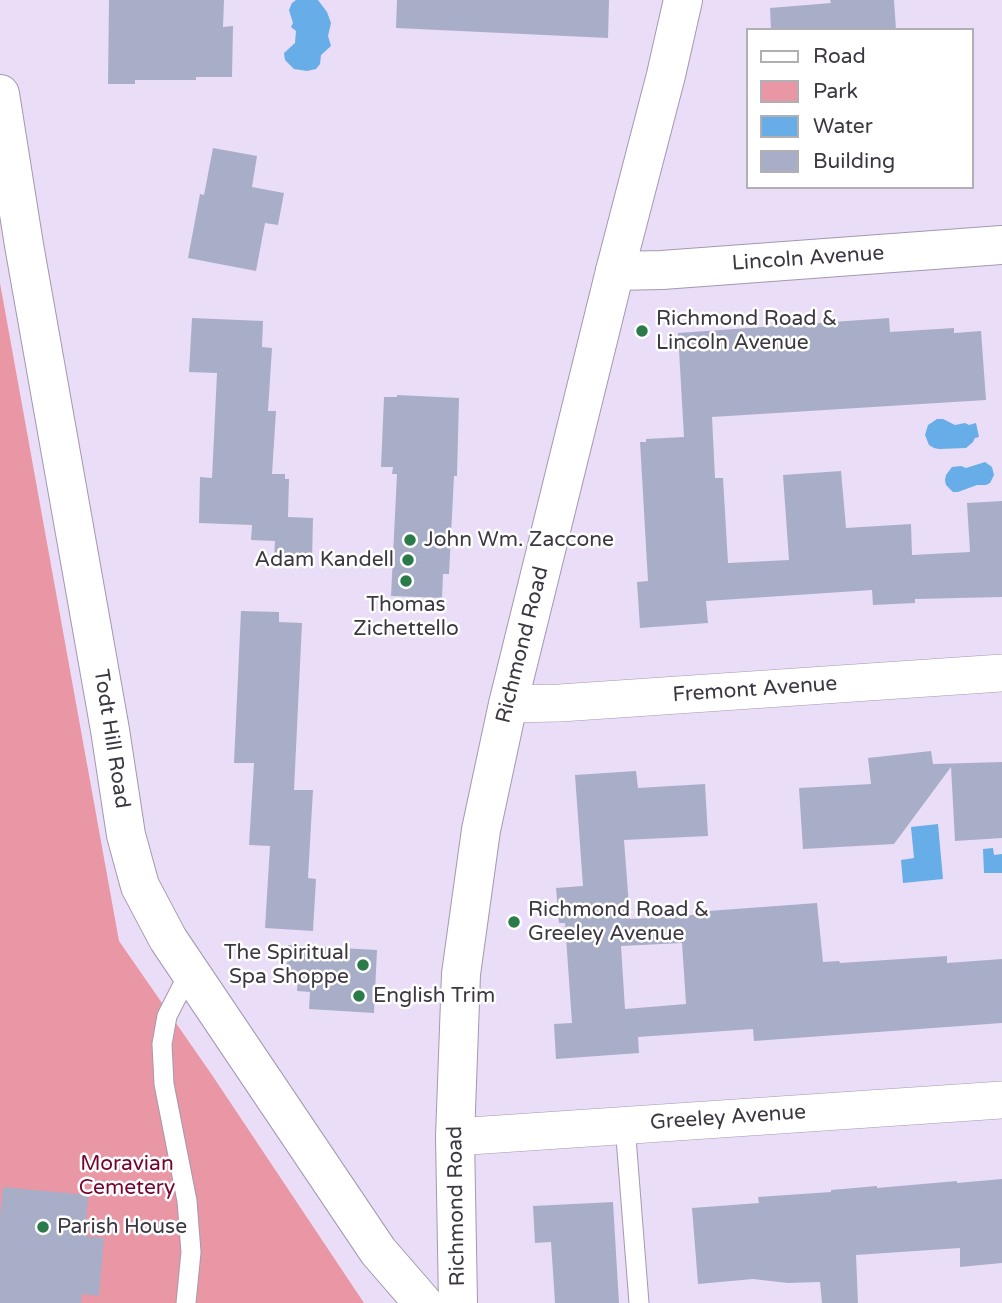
<!DOCTYPE html>
<style>
body{margin:0}
#map{position:relative;width:1002px;height:1303px;overflow:hidden;background:#eaddf7;font-family:"Varela Round",sans-serif}
canvas{display:block}
.legend{position:absolute;left:746px;top:28px;width:228px;height:161px;box-sizing:border-box;background:#fff;border:2px solid #b1afb3;margin:0;padding:9px 12px;list-style:none;font-size:21px;color:#3c3741}
.legend li{display:flex;align-items:center;gap:14px;height:35px}
.legend b{width:35px;border:2px solid #b1afb3}
</style>
<div id="map">
<canvas width="1002" height="1303"></canvas>
<ul class="legend">
<li><b style="height:9px;background:#fff"></b>Road</li>
<li><b style="height:19px;background:#e997a4"></b>Park</li>
<li><b style="height:19px;background:#67ade8"></b>Water</li>
<li><b style="height:19px;background:#a9aec8"></b>Building</li>
</ul>
</div>
<script>
const context = document.querySelector('canvas').getContext('2d');
context.lineJoin = 'round';
function paint(path, color) { context.fillStyle = color; context.fill(path, 'evenodd'); }
const shape = rows => new Path2D(rows.map(r => 'M' + r).join(''));
function strokePath(path, color, width, dash) { context.strokeStyle = color; context.lineWidth = width; context.lineCap = dash ? 'butt' : 'round'; context.setLineDash(dash || []); context.stroke(path); }
function write(font, color, halo, rows, align = 'center') {
  context.font = font + ' "Varela Round",sans-serif'; context.lineWidth = 5; context.setLineDash([]); context.textBaseline = 'middle'; context.strokeStyle = halo; context.fillStyle = color; for (const [text, x, y, turn = 0] of rows) {
    context.save(); context.translate(x, y); context.rotate((+turn || 0) * Math.PI / 180); context.textAlign = isNaN(turn) ? turn : align; if (halo) context.strokeText(text, 0, 0); context.fillText(text, 0, 0); context.restore();
  }
}
paint(shape([
 [0,283,119,941,212,1075,364,1303,0,1303]
]), '#e997a4');
paint(shape([
 [296,0,318,0,327,12,331,23,328,36,331,46,321,55,320,64,316,69,307,71,294,69,285,60,284,53,295,43,296,31,291,27,293,23,289,10,292,3],
 [937,419,943,419,955,425,965,423,969,425,976,423,979,437,975,438,973,442,966,448,939,449,934,448,929,445,925,435,928,425],
 [985,462,992,467,994,475,990,483,986,485,977,485,958,492,953,492,946,485,945,480,946,475,952,467,961,466,966,468],
 [938,824,943,879,903,883,901,860,914,858,911,827],
 [993,848,994,855,1002,854,1002,873,984,873,983,849]
]), '#67ade8');
paint(shape([
 [109,0,224,0,223,27,233,26,232,77,196,77,196,80,135,80,135,84,108,84],
 [397,0,609,0,608,38,396,28],
 [830,0,894,0,896,30,771,30,770,8,831,3],
 [213,148,257,156,252,187,284,193,278,225,265,223,256,271,188,258,200,194,204,195],
 [192,318,263,321,262,347,272,348,268,411,276,411,272,474,285,474,285,479,289,479,288,517,313,518,312,561,274,559,275,541,251,540,252,525,199,523,200,477,212,478,217,373,189,372],
 [889,318,890,332,954,328,954,333,981,331,986,400,712,417,715,478,723,478,728,563,789,560,783,475,841,471,846,528,911,524,912,555,970,552,967,503,1002,501,1002,597,915,599,915,603,873,605,872,590,706,601,708,623,640,628,637,582,648,581,640,442,646,442,646,439,684,437,678,333],
 [397,395,459,398,457,476,454,476,449,574,443,574,442,598,391,596,397,474,392,474,393,467,381,467,384,397,397,397],
 [241,611,279,612,279,622,302,623,294,790,313,790,308,878,316,879,313,931,265,928,270,846,249,845,254,763,234,763],
 [931,751,933,764,1002,762,1002,838,955,841,951,767,894,844,803,849,799,788,871,784,868,758],
 [636,771,638,788,705,784,708,836,624,840,630,919,708,914,708,911,817,903,823,962,839,961,840,963,947,956,947,963,1002,959,1002,1023,754,1041,753,1029,638,1037,639,1053,556,1059,554,1024,572,1023,565,923,559,923,556,888,583,886,575,775],
 [682,943,686,1004,625,1009,621,946],
 [288,945,377,950,374,1013,309,1009,310,992,297,991,298,977,286,976],
 [1002,1179,1002,1263,960,1267,960,1248,856,1255,858,1303,822,1303,820,1282,788,1283,753,1279,698,1284,692,1208,759,1203,758,1197,831,1192,831,1190,877,1186,877,1188,957,1181,957,1183],
 [3,1187,88,1195,85,1236,104,1238,99,1296,82,1294,81,1303,0,1303,0,1218],
 [613,1202,619,1303,555,1303,551,1242,535,1243,533,1206]
]), '#a9aec8');
const service = shape([
 [625,1125,639,1303],
 [186,1303,191,1252,187,1201,164,1084,162,1044,167,1016,190,971]
]);
const minor = shape([
 [508,704,560,703,1002,673],
 [455,1137,1002,1100]
]);
const tertiary = shape([
 [0,94,24,245,110,730,126,835,140,886,168,939,378,1251,423,1303],
 [615,271,662,270,1002,245]
]);
const secondary = shape([
 [458,1303,455,1137,461,974,481,830,508,704,615,271,666,75,683,0]
]);
strokePath(service, '#a498b0', 21);
strokePath(minor, '#a498b0', 38);
strokePath(tertiary, '#a498b0', 40);
strokePath(secondary, '#a498b0', 40);
strokePath(service, '#fff', 19);
strokePath(minor, '#fff', 37);
strokePath(tertiary, '#fff', 38);
strokePath(secondary, '#fff', 38);
for (const [x, y, r, color] of [
 [642,331,7,"#2b7a49"],
 [410,540,7,"#2b7a49"],
 [408,560,7,"#2b7a49"],
 [406,581,7,"#2b7a49"],
 [514,922,7,"#2b7a49"],
 [363,965,7,"#2b7a49"],
 [359,996,7,"#2b7a49"],
 [43,1227,7,"#2b7a49"]
]) { const dot = new Path2D(); dot.arc(x, y, r, 0, 2 * Math.PI); context.fillStyle = color; context.fill(dot); strokePath(dot, '#fff', 2.5); }
write('21px', '#3c3741', '#fff', [
 ["Lincoln Avenue",808,259,-4],
 ["Richmond Road",523,645,-76],
 ["Fremont Avenue",755,690,-4],
 ["Todt Hill Road",111,739,81],
 ["Greeley Avenue",728,1118,-4],
 ["Richmond Road",457,1206,-91]
]);
write('21px', '#3c3741', '#fff', [
 ["Richmond Road &",656,319],
 ["Lincoln Avenue",656,343],
 ["John Wm. Zaccone",424,540],
 ["Adam Kandell",394,560,"right"],
 ["Thomas",406,605,"center"],
 ["Zichettello",406,629,"center"],
 ["Richmond Road &",528,910],
 ["Greeley Avenue",528,934],
 ["The Spiritual",349,953,"right"],
 ["Spa Shoppe",349,977,"right"],
 ["English Trim",373,996],
 ["Parish House",57,1227]
], 'left');
write('21px', '#75032d', '#fff', [
 ["Moravian",127,1164],
 ["Cemetery",127,1188]
]);
</script>
